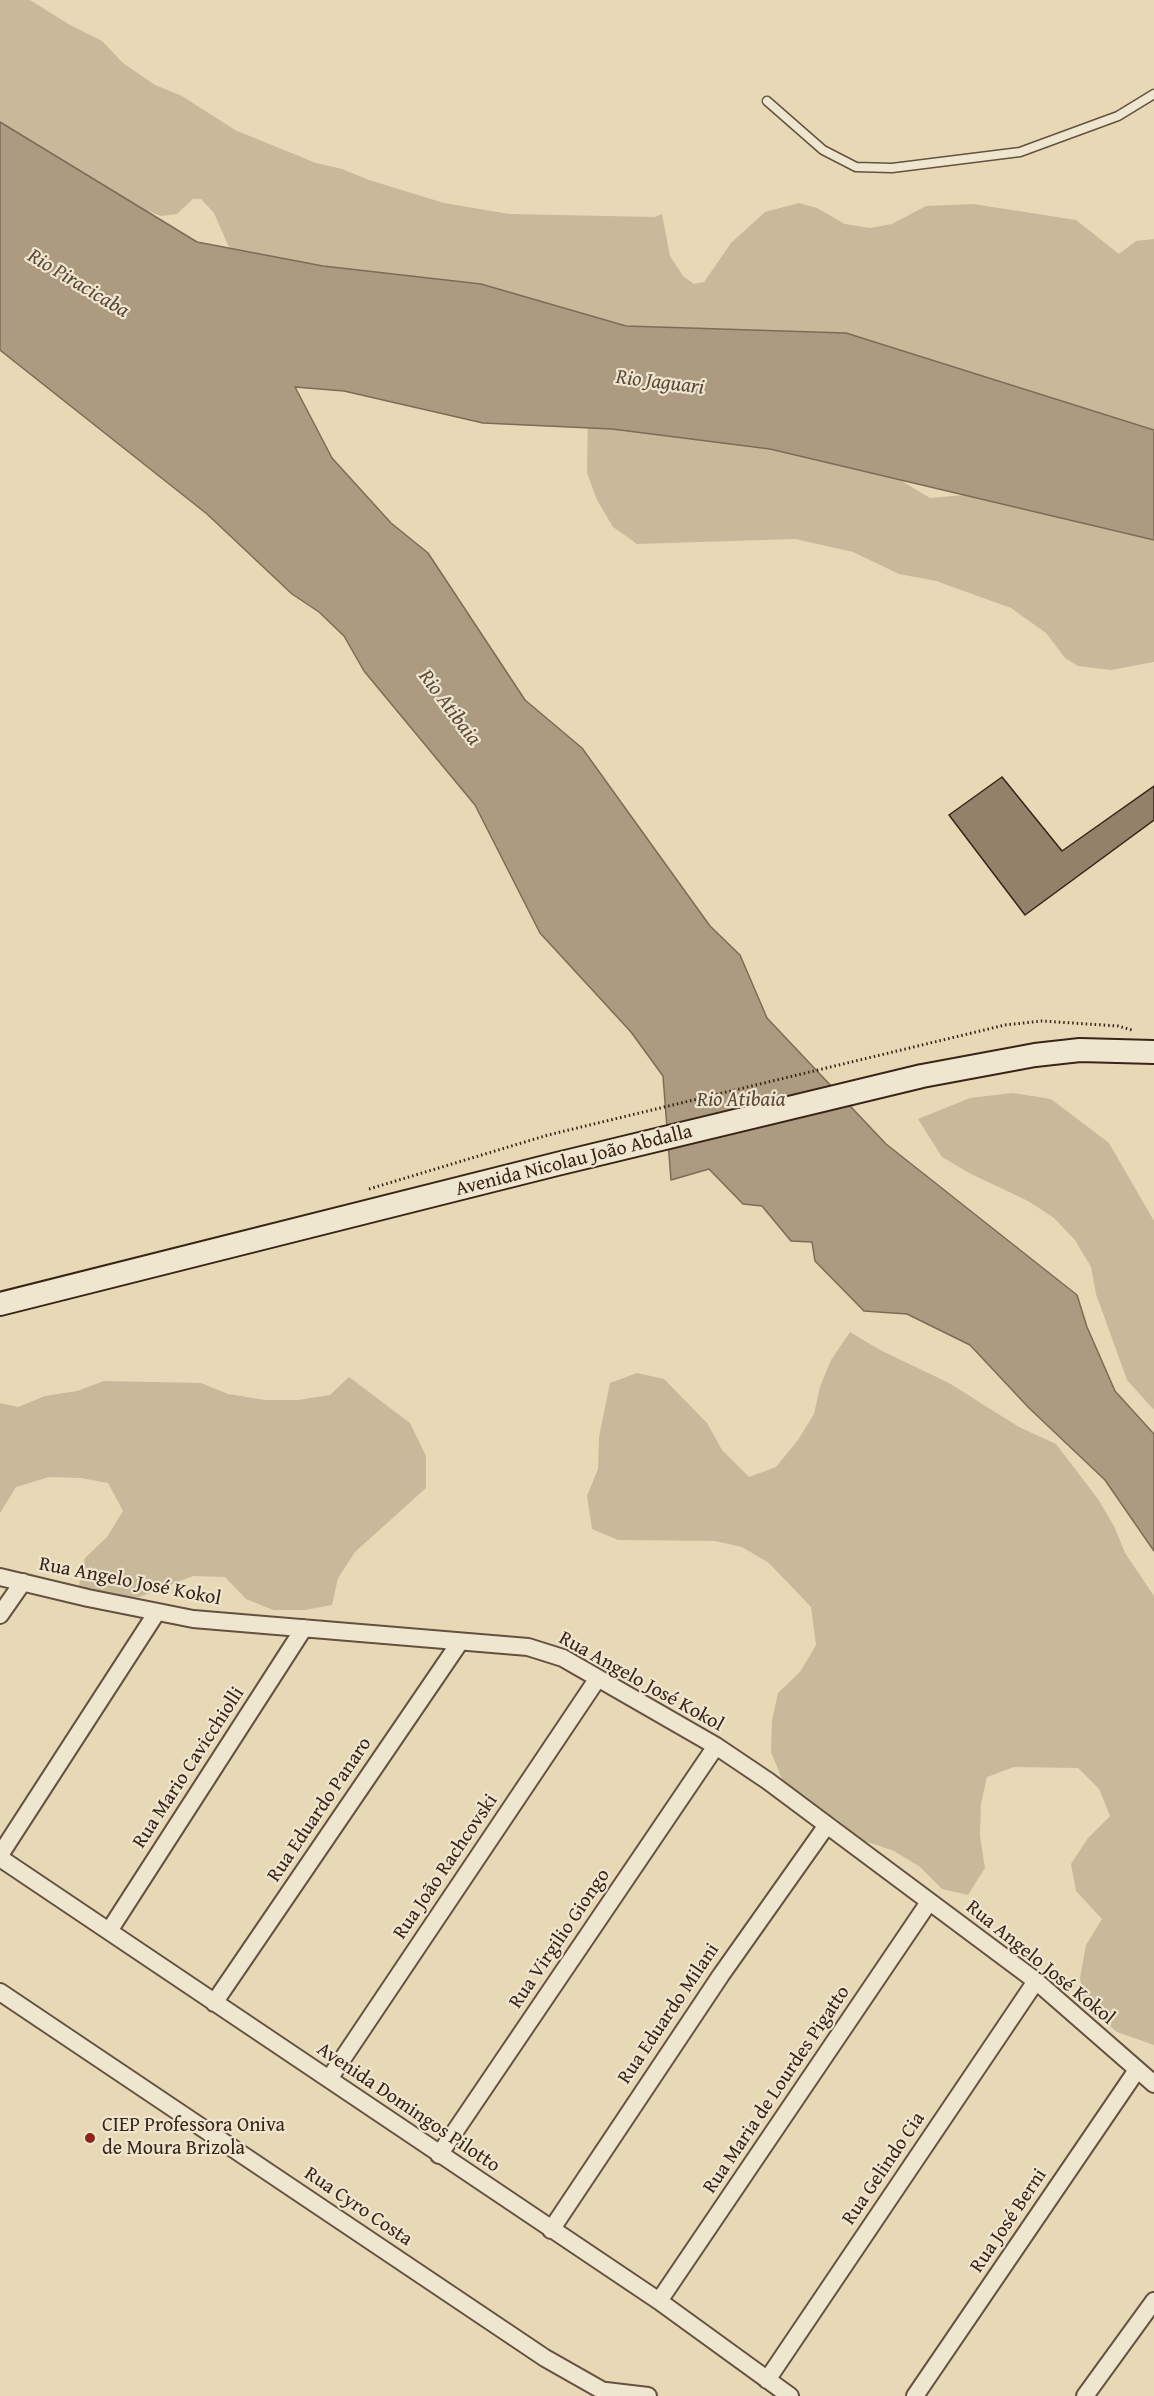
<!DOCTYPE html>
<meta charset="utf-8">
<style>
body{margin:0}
canvas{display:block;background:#e7d8b6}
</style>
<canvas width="1154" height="2396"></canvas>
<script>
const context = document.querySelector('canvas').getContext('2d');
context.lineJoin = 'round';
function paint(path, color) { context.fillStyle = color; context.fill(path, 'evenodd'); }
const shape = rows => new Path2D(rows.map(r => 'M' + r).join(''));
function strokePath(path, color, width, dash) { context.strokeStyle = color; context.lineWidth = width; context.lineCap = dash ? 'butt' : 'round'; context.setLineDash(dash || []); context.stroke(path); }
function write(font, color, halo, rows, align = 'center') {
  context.font = font + ' "Gentium Book Plus",serif'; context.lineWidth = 4.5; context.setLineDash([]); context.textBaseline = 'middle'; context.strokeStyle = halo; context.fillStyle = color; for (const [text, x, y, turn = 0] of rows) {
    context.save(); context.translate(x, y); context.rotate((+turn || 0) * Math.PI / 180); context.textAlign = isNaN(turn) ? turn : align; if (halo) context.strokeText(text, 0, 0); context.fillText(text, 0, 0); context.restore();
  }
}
paint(shape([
 [0,0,30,0,70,25,102,41,123,63,155,85,182,96,235,130,316,163,342,169,369,180,444,203,509,214,654,217,662,214,670,256,683,276,694,284,704,282,731,243,765,212,799,203,817,208,845,224,870,228,892,224,926,206,973,204,1076,220,1119,254,1136,241,1154,239,1154,470,247,266,228,245,214,213,201,199,193,199,177,214,161,216,74,183,0,125],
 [588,411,885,471,930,498,987,493,1154,539,1154,662,1111,670,1078,666,1065,658,1046,633,1011,608,936,581,899,574,853,552,795,539,637,544,613,527,597,500,587,473],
 [1013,1093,1051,1099,1109,1143,1154,1221,1154,1410,1127,1380,1096,1294,1091,1267,1075,1240,1054,1218,1028,1201,969,1173,942,1157,918,1119,970,1098],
 [850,1332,880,1350,949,1383,1019,1427,1056,1444,1098,1499,1114,1526,1125,1553,1154,1596,1154,2045,1117,2032,1085,2005,1080,1978,1086,1945,1102,1919,1076,1891,1071,1864,1088,1838,1110,1816,1099,1789,1078,1768,1014,1767,987,1777,981,1804,980,1836,985,1868,968,1895,942,1889,920,1867,894,1851,862,1840,835,1818,803,1801,782,1779,771,1752,772,1720,778,1693,800,1672,816,1645,811,1607,769,1563,742,1547,715,1541,618,1540,592,1529,587,1496,598,1469,599,1437,610,1383,637,1373,664,1379,707,1423,722,1450,749,1477,776,1467,798,1440,814,1414,820,1387,831,1360],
 [349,1377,410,1423,426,1456,426,1488,355,1552,338,1578,332,1605,305,1610,273,1610,246,1599,225,1577,193,1576,139,1597,106,1596,79,1585,85,1558,107,1537,123,1511,108,1483,81,1478,49,1477,16,1487,0,1513,0,1403,18,1407,45,1396,77,1391,104,1381,201,1383,228,1394,265,1400,298,1400,330,1395]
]), '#c9b99b');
const water = shape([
 [0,122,197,242,323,266,481,284,626,326,846,333,1154,430,1154,540,770,449,612,429,483,423,344,391,295,387,332,458,391,523,428,553,525,700,582,748,710,926,740,955,767,1018,886,1144,1077,1295,1087,1327,1115,1391,1154,1434,1154,1551,1105,1480,1029,1408,970,1345,907,1314,864,1311,815,1261,812,1242,791,1241,762,1206,743,1204,709,1169,671,1180,663,1076,631,1032,540,933,475,805,364,671,344,636,319,612,292,594,207,514,0,350,0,122]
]);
paint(water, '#ac9b80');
strokePath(water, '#7e6b56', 1.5);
const building = shape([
 [1002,777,1062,851,1154,786,1154,820,1025,915,949,815,1002,777]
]);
paint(building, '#93826a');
strokePath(building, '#392418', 1.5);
const lane = shape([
 [767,101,823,150,856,167,892,168,1020,152,1118,116,1154,94]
]);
const street = shape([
 [0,1577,88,1598,193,1619,528,1647,563,1658,716,1746,768,1781,1036,1981,1154,2084],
 [0,1615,23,1582],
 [0,1855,157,1612],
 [0,1858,659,2301,790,2396],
 [109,1931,304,1628],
 [0,1992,545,2358,612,2396],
 [214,2003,460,1642],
 [329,2079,598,1678],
 [439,2155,716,1746],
 [551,2230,721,1975,827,1825],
 [659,2301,929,1902],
 [767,2380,1036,1981],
 [606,2391,648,2396],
 [915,2396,1137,2070],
 [1085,2396,1154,2301]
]);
const secondary = shape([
 [0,1304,557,1164,922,1076,1035,1055,1080,1050,1154,1052]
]);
strokePath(lane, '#645140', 11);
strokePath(street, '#645140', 20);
strokePath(secondary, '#392418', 26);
strokePath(shape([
 [369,1189,548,1135,1005,1025,1042,1021,1118,1026,1132,1030]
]), '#392418', 3, [1.5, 3]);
strokePath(lane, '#efe6d0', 8);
strokePath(street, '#efe6d0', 16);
strokePath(secondary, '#efe6d0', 22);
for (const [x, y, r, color] of [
 [90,2138,6,"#8f2418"]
]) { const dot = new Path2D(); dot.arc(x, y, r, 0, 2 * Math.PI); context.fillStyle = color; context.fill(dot); strokePath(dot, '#efe6d0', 2); }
write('20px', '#392418', '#efe6d0', [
 ["Avenida Nicolau João Abdalla",574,1161,-14],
 ["Rua Angelo José Kokol",130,1582,11],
 ["Rua Angelo José Kokol",641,1682,29],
 ["Rua Mario Cavicchiolli",189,1768,-57],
 ["Rua Eduardo Panaro",320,1810,-56],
 ["Rua João Rachcovski",446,1867,-56],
 ["Rua Virgilio Giongo",560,1939,-56],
 ["Rua Angelo José Kokol",1040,1963,39],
 ["Rua Eduardo Milani",669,2014,-56],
 ["Rua Maria de Lourdes Pigatto",777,2090,-56],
 ["Avenida Domingos Pilotto",408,2108,34],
 ["Rua Gelindo Cia",884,2169,-56],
 ["Rua Cyro Costa",358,2207,34],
 ["Rua José Berni",1009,2221,-56]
]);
write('20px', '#392418', '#efe6d0', [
 ["CIEP Professora Oniva",102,2126],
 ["de Moura Brizola",102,2149]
], 'left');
write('italic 21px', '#5c4837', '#efe6d0', [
 ["Rio Piracicaba",78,284,31],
 ["Rio Jaguari",660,383,7],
 ["Rio Atibaia",449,708,53],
 ["Rio Atibaia",741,1101]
]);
</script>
